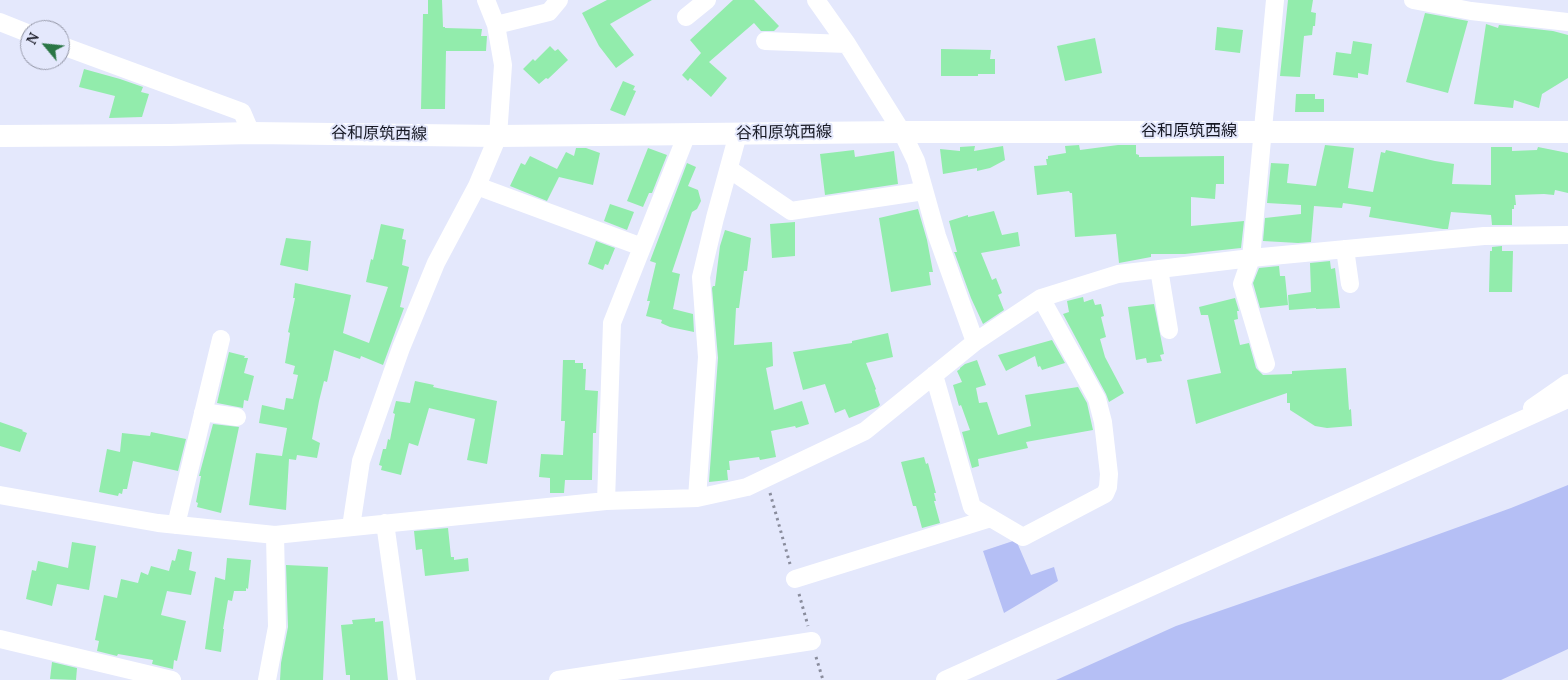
<!DOCTYPE html>
<meta charset="utf-8">
<style>
body{margin:0}
#map{position:relative;width:1568px;height:680px;overflow:hidden;background:#e4e8fc;font-family:"PT Serif",serif}
canvas{display:block}
.north{position:absolute;left:20px;top:20px;width:50px;height:50px;box-sizing:border-box;background:#e4e8fc;border:1px solid #9295a5;border-radius:50%;rotate:298deg;font-size:14px;font-weight:700;line-height:20px;text-align:center;color:#161823}
.north::after{content:'';display:block;margin:auto;width:18px;height:22px;background:#2a7645;clip-path:polygon(50% 0,100% 100%,50% 72%,0 100%)}
</style>
<div id="map">
<canvas width="1568" height="680"></canvas>
<div class="north">N</div>
</div>
<script>
const context = document.querySelector('canvas').getContext('2d');
context.lineJoin = 'round';
function paint(path, color) { context.fillStyle = color; context.fill(path, 'evenodd'); }
const shape = rows => new Path2D(rows.map(r => 'M' + r).join(''));
function strokePath(path, color, width, dash) { context.strokeStyle = color; context.lineWidth = width; context.lineCap = dash ? 'butt' : 'round'; context.setLineDash(dash || []); context.stroke(path); }
function write(font, color, halo, rows, align = 'center') {
  context.font = font + ' "PT Serif","Noto Sans JP",serif'; context.lineWidth = 4; context.setLineDash([]); context.textBaseline = 'middle'; context.strokeStyle = halo; context.fillStyle = color; for (const [text, x, y, turn = 0] of rows) {
    context.save(); context.translate(x, y); context.rotate((+turn || 0) * Math.PI / 180); context.textAlign = isNaN(turn) ? turn : align; if (halo) context.strokeText(text, 0, 0); context.fillText(text, 0, 0); context.restore();
  }
}
paint(shape([
 [1568,485,1568,649,1501,680,1056,680,1176,626,1381,555,1511,508],
 [1016,540,1031,575,1054,567,1058,581,1004,613,983,551]
]), '#b5bff5');
paint(shape([
 [428,0,442,0,443,27,445,27,445,28,482,29,481,36,487,36,486,51,446,51,445,109,421,109,423,14,428,14],
 [607,0,652,0,610,24,634,55,616,68,599,46,582,13],
 [733,0,754,0,779,26,774,31,761,31,754,23,709,62,727,78,711,97,690,78,688,81,682,75,701,53,690,40],
 [1288,0,1313,0,1311,12,1316,13,1315,26,1313,26,1312,35,1304,36,1300,77,1280,76],
 [1425,13,1468,21,1448,93,1406,82],
 [1486,24,1498,28,1499,25,1553,31,1568,35,1568,78,1542,94,1539,108,1514,100,1513,108,1474,104],
 [1217,27,1243,30,1240,53,1215,50],
 [1095,38,1102,73,1065,81,1057,46],
 [1353,41,1372,44,1368,75,1358,73,1358,78,1333,75,1336,52,1351,54],
 [550,46,555,51,558,49,568,60,548,79,546,78,539,84,523,69,533,59,535,61],
 [941,49,991,50,990,59,995,59,995,74,978,74,978,76,941,76],
 [84,69,120,79,143,87,141,92,149,94,142,117,109,118,115,96,79,87],
 [623,81,635,86,633,90,636,91,625,116,610,110],
 [1296,94,1315,94,1315,99,1324,99,1324,112,1295,112],
 [1079,145,1080,150,1118,145,1136,145,1136,154,1139,155,1139,157,1224,156,1224,184,1216,184,1215,199,1191,197,1191,226,1244,221,1241,248,1185,254,1151,254,1151,257,1119,263,1116,234,1075,237,1072,193,1070,193,1069,191,1037,195,1034,166,1047,165,1046,159,1048,159,1048,156,1066,153,1065,146],
 [1325,145,1354,148,1348,188,1373,192,1381,152,1385,153,1386,150,1435,161,1454,164,1452,184,1491,185,1491,147,1512,147,1512,151,1537,150,1538,147,1568,153,1568,193,1555,190,1554,195,1544,194,1515,195,1516,205,1514,205,1514,209,1512,209,1512,225,1492,225,1491,215,1451,212,1448,229,1443,229,1369,217,1371,207,1343,203,1342,208,1314,206,1311,242,1298,243,1263,241,1265,218,1301,214,1301,205,1267,203,1271,163,1289,164,1287,183,1316,186],
 [975,146,974,151,1003,146,1005,160,990,168,977,171,977,168,943,174,940,149,960,151,960,147],
 [576,148,586,148,600,153,593,185,559,177,547,201,510,186,521,163,525,165,530,156,557,169,566,152,574,156],
 [648,148,667,155,652,193,649,193,643,207,627,201],
 [854,150,855,157,894,151,898,184,825,195,820,154],
 [687,163,696,167,688,186,698,190,701,201,697,209,692,212,672,272,680,274,673,309,693,314,694,332,670,327,661,323,662,320,646,316,650,301,647,301,656,263,650,261],
 [610,204,634,212,627,230,604,221],
 [918,209,927,240,933,272,929,272,931,285,891,292,879,218],
 [994,211,1002,235,1018,232,1020,246,981,253,992,280,996,278,1002,293,998,295,1004,310,983,324,971,298,955,254,954,252,957,252,949,221,968,215,968,217],
 [795,222,795,256,772,258,770,224],
 [381,224,404,229,402,239,406,240,402,265,409,267,400,307,404,308,383,365,361,356,360,359,334,350,327,382,324,381,319,401,312,439,320,443,317,458,297,455,296,460,289,459,286,510,249,505,256,453,282,456,287,428,259,423,262,405,284,410,286,398,293,399,298,375,293,374,295,366,285,363,290,333,288,332,295,298,293,298,295,283,351,295,343,333,369,343,388,287,366,282,371,259,373,260],
 [725,230,751,238,747,271,744,271,739,308,736,308,734,345,772,342,773,366,766,368,774,410,802,401,809,424,796,428,795,426,771,431,776,457,760,460,759,457,729,461,730,470,727,470,728,480,709,482,718,358,712,288,713,286,715,286,720,246],
 [286,238,311,241,308,271,280,265],
 [596,241,615,248,608,265,605,264,603,270,588,264],
 [1502,246,1502,251,1513,251,1512,292,1489,292,1490,251,1492,251,1492,247],
 [1330,261,1331,269,1335,268,1340,308,1316,309,1316,308,1289,310,1288,295,1311,292,1310,263],
 [1279,266,1280,276,1285,276,1288,305,1260,308,1253,283,1259,268],
 [1083,297,1084,302,1093,299,1095,305,1101,304,1104,316,1101,317,1106,337,1100,339,1105,357,1124,393,1109,402,1106,394,1063,314,1069,312,1067,301],
 [1235,298,1239,311,1237,311,1238,319,1234,320,1240,345,1249,343,1256,368,1263,375,1292,374,1292,371,1346,368,1349,410,1351,409,1352,426,1327,428,1315,426,1290,410,1290,403,1287,403,1287,393,1196,424,1187,380,1221,373,1208,315,1201,315,1199,307],
 [1154,304,1164,354,1160,355,1162,361,1147,363,1146,358,1136,360,1128,307],
 [888,333,893,357,866,363,876,389,875,390,880,405,878,407,849,418,845,409,835,413,825,384,803,390,793,352,852,343,852,341],
 [1052,340,1065,363,1042,370,1040,366,1038,367,1035,356,1006,371,998,355],
 [229,352,245,356,244,358,248,358,244,373,254,376,248,401,244,400,243,408,217,403],
 [563,360,575,360,575,363,583,363,583,369,586,369,585,390,598,391,596,433,593,433,592,480,565,480,564,493,550,493,550,478,539,477,541,454,563,455,565,421,561,421],
 [977,360,986,385,976,388,979,403,987,402,998,435,1031,426,1025,395,1078,387,1087,403,1093,430,1026,442,1028,448,978,459,979,466,972,468,962,432,970,430,961,405,959,406,953,385,962,382,957,371,960,369,960,368,965,364],
 [415,381,434,385,433,387,497,401,487,464,467,460,475,419,429,408,418,446,409,443,401,475,381,470,382,466,379,465,383,449,386,449,388,439,390,440,395,414,393,413,396,401,410,403],
 [0,422,23,430,22,431,27,433,20,452,0,446],
 [213,424,239,427,221,513,197,507,198,503,196,502,201,476,199,476],
 [151,432,186,439,178,471,133,461,127,489,123,489,122,494,119,493,118,496,99,492,107,449,120,452,122,433,150,436],
 [924,457,926,464,928,463,936,493,934,493,936,501,934,501,940,523,922,528,916,506,913,506,901,462],
 [448,528,451,557,454,557,454,560,468,558,469,571,425,576,422,549,416,550,414,531],
 [72,542,96,546,89,590,57,584,52,606,26,599,32,570,36,571,38,561,68,568],
 [178,549,192,552,189,570,196,572,191,595,167,591,161,615,186,621,177,661,174,660,173,669,152,664,153,660,118,654,117,656,97,651,99,641,95,640,104,595,117,598,121,579,138,583,141,572,148,575,151,566,169,571,172,560,175,561],
 [227,558,251,560,248,589,246,588,246,591,234,591,232,601,228,600,223,629,224,629,221,652,205,649,215,577,225,580],
 [286,565,328,567,323,680,280,680,281,663,288,627],
 [375,618,375,622,383,621,388,680,350,680,350,675,346,675,341,625,353,624,352,620],
 [52,662,77,668,76,680,50,679]
]), '#92ecac');
strokePath(shape([
 [770,493,790,564],
 [799,594,808,626],
 [816,657,823,680]
]), '#898c9c', 3, [2.5, 4]);
strokePath(shape([
 [816,0,847,44,902,132,916,161,937,236,975,342],
 [1413,0,1471,11,1568,22],
 [686,17,707,0],
 [0,22,30,34],
 [496,25,549,12,559,0],
 [765,41,847,44],
 [60,45,242,112,251,133],
 [729,169,791,211,924,191],
 [477,186,642,247],
 [1345,249,1350,284],
 [1159,269,1169,330],
 [1266,364,1242,284,1251,258,1275,0],
 [934,375,972,507,1023,537,1105,494,1108,487,1109,474,1103,422,1097,399,1041,298],
 [1532,408,1568,383],
 [203,412,237,417],
 [0,495,158,523,275,535,606,501,697,498,747,487,865,431,975,342,1041,298,1118,274,1251,258,1484,236,1568,235],
 [697,498,707,357,701,277,715,218,738,134],
 [606,501,612,323,687,134],
 [385,523,407,680],
 [176,525,221,339],
 [351,527,361,461,401,348,436,263,477,186,498,136,503,65,496,25,486,0],
 [795,579,991,518],
 [0,639,172,680],
 [267,680,277,627,275,535],
 [558,680,812,641],
 [945,680,1568,399]
]), '#fff', 18);
strokePath(shape([
 [0,136,170,135,251,133,498,136,902,132,1568,132]
]), '#fff', 22);
write('16px', '#161823', '#e4e8fc', [
 ["谷和原筑西線",1189,131],
 ["谷和原筑西線",784,133,-1],
 ["谷和原筑西線",379,134,1]
]);
</script>
